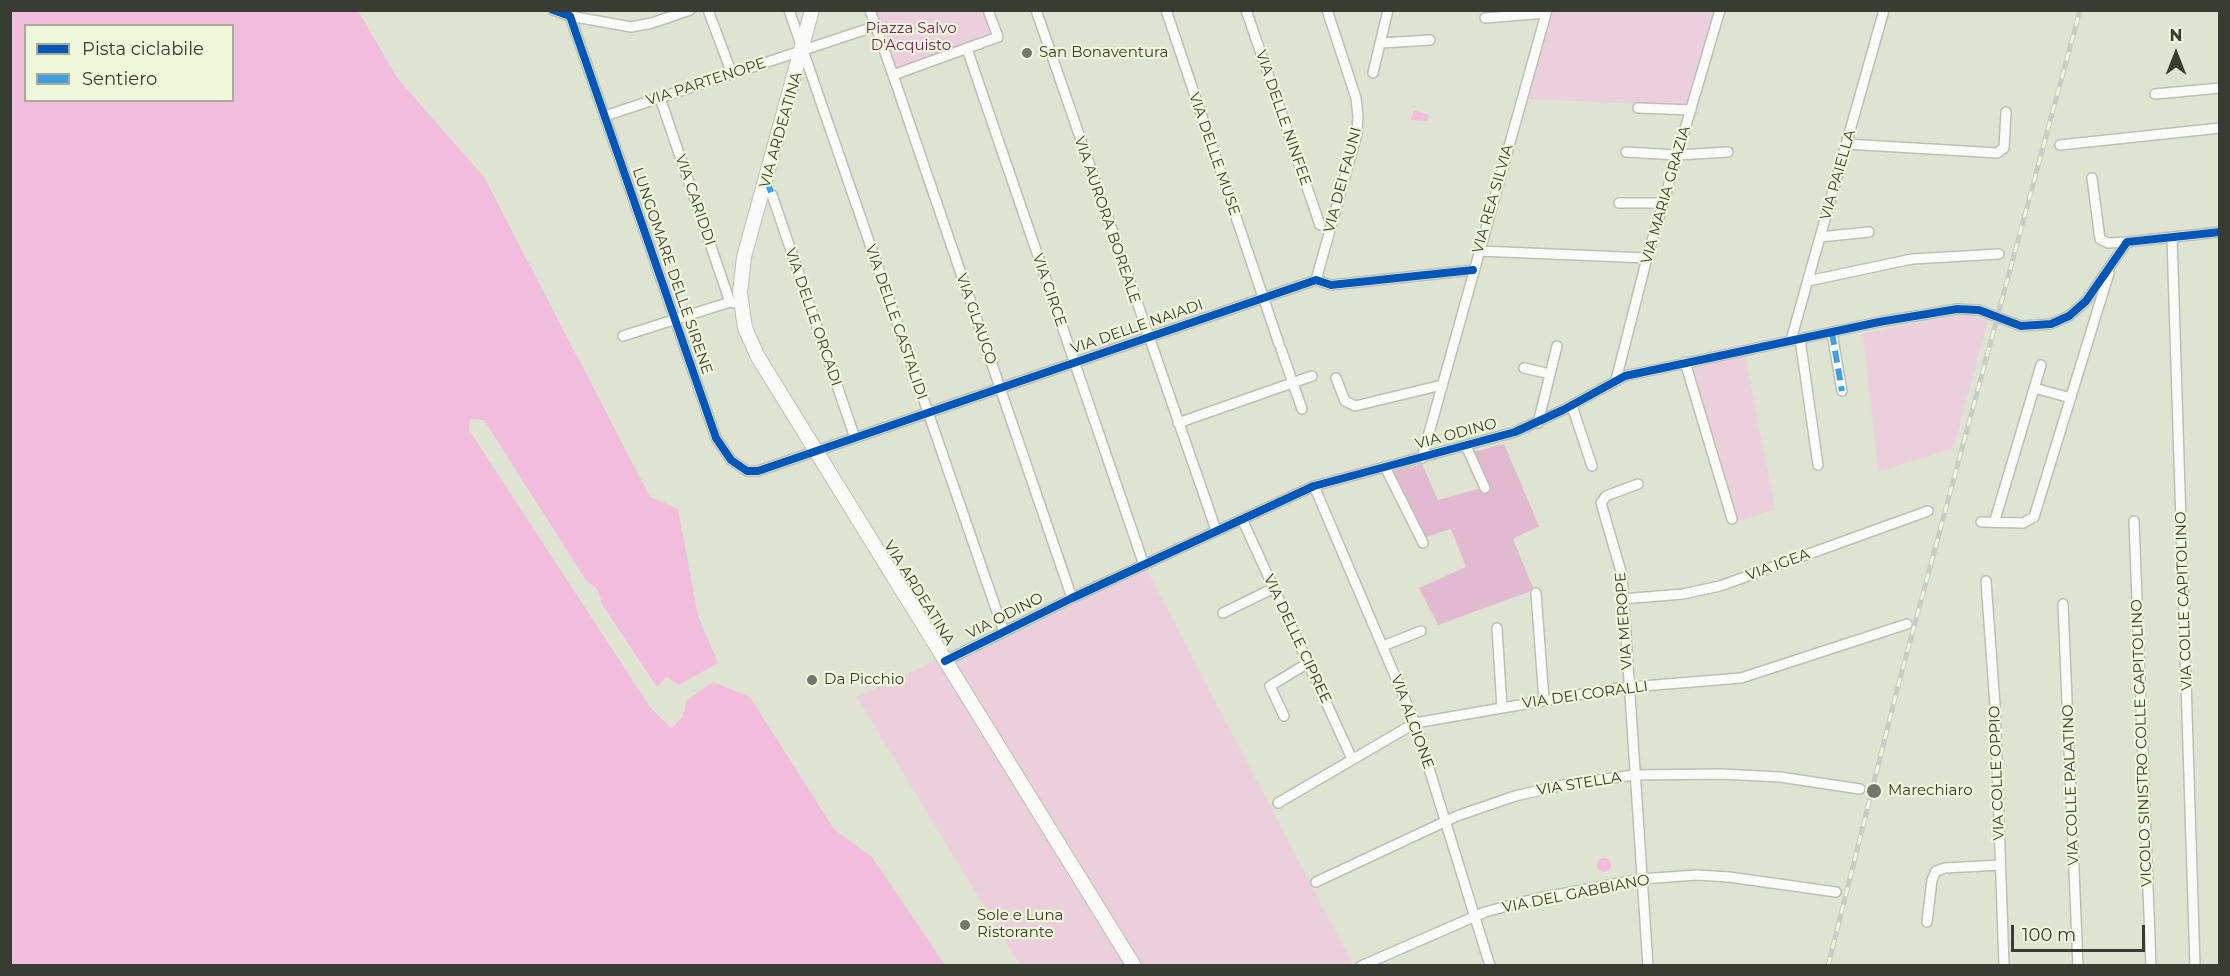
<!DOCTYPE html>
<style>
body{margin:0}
#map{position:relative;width:2230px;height:976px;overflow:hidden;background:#dee3d2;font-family:Montserrat,sans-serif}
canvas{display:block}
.frame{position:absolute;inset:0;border:12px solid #393c30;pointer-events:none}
.legend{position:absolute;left:24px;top:24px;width:210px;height:78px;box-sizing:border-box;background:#eef7d9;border:2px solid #a6ac95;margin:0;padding:8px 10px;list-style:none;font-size:18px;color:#393c30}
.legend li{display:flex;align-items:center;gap:12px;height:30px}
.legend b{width:30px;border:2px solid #a6ac95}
.north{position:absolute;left:2146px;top:24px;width:60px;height:60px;-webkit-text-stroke:4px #eef7d9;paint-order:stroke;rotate:0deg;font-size:16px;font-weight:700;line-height:24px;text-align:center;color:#393c30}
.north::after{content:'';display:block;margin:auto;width:21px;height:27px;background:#393c30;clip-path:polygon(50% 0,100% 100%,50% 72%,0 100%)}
.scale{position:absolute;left:2011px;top:925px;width:134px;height:27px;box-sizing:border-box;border:3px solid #393c30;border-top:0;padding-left:8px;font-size:18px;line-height:21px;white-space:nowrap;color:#393c30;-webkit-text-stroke:4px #eef7d9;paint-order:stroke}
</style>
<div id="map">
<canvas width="2230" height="976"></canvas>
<div class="frame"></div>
<ul class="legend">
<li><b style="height:8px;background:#0057b8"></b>Pista ciclabile</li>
<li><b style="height:8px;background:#3e9ee1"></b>Sentiero</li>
</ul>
<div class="north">N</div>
<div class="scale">100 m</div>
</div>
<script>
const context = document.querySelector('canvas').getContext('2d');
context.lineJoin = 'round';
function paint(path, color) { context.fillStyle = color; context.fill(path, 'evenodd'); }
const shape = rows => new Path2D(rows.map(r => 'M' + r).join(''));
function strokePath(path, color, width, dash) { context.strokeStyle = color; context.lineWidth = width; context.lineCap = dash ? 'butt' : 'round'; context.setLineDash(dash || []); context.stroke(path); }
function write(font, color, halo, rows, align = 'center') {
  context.font = font + ' Montserrat,sans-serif'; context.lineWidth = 4.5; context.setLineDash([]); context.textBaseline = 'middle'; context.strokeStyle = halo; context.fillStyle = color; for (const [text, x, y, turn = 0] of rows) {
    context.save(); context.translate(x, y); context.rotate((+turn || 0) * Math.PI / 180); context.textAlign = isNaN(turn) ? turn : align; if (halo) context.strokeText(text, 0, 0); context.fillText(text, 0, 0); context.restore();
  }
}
paint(shape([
 [870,11,988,11,998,37,893,75],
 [1553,11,1714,11,1688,106,1526,99],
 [1954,316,1969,316,1988,321,1953,448,1878,472,1863,333],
 [1745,355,1775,509,1737,522,1692,367],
 [1144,565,1353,965,1020,965,857,697]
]), '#eccfdc');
paint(shape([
 [1504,444,1539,526,1513,539,1534,590,1438,625,1419,588,1466,567,1451,529,1426,537,1393,471,1422,464,1438,500,1489,486,1474,452]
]), '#e2bad0');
paint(shape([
 [10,11,358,11,398,79,484,177,650,497,678,509,698,616,718,663,679,685,667,677,657,687,602,604,598,590,586,580,484,420,470,419,469,430,650,707,671,728,682,718,687,700,713,682,750,697,834,829,872,857,945,965,11,965],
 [26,26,232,26,232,100,26,100],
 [1414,110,1429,115,1427,121,1411,120],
 '1597 865a7 7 0 1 1 14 0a7 7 0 1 1-14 0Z'
]), '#f2bcdd');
const minor = shape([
 [553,10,570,16,716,438,731,460,747,471,758,471,1316,280,1331,285,1473,270],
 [708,10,732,74],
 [789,10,1004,632],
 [870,10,893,75,998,37,988,10],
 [1036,10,1216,530],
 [1166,10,1279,344],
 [1246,10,1320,225],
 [570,16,631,27,652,23,690,10],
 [1485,18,1546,13],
 [1381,43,1430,40],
 [967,49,1144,565],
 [1373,73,1388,10],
 [893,75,1072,598],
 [2155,94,2220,88],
 [660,98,730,302],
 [1638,108,1691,110],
 [605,116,876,26],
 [1847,144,1997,153,2004,148,2006,112],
 [2060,145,2220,128],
 [1626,152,1677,155,1728,152],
 [2092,178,2100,239,2108,243,2127,242],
 [772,195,855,438],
 [1619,203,1663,203],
 [1820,237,1869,232],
 [2172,237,2195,966],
 [1479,251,1647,258],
 [1316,280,1357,134,1358,117,1356,98,1327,10],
 [1808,281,1912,259,1999,254],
 [1832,333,1842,391],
 [623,336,730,302,735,303],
 [1800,339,1818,465],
 [1791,340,1884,10],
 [1281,349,1302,409],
 [1685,362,1732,519],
 [1524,368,1550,374],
 [1336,378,1345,401,1355,406,1442,385],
 [1616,380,1647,258,1720,10],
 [2034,388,2071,398],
 [1572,406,1592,466],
 [1178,423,1312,376],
 [1538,423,1557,346],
 [1466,446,1485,488],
 [1422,458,1547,10],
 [1385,467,1423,543],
 [1638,484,1606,496,1601,503,1622,575,1648,966],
 [1314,486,1415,723,1490,966],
 [1242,519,1352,759],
 [1995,520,2041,365],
 [2134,521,2151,966],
 [1981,522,2023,523,2034,517,2109,273],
 [1986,581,1995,705,2004,966],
 [1536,593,1544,700],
 [1622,599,1683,594,1720,586,1928,511],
 [2063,604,2078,966],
 [1223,613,1274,588],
 [1497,628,1502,708],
 [1383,646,1421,631],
 [945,661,1072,598,1314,486,1515,432,1563,410,1625,376,1879,322,1957,309,1979,310,2021,326,2051,324,2069,316,2086,301,2127,242,2220,232],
 [1284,716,1270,686,1308,663],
 [1278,803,1415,723,1618,688,1741,678,1907,624],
 [1316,882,1457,816,1515,796,1563,785,1634,775,1721,774,1780,777,1860,789],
 [1927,922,1932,880,1936,871,1945,868,2000,865],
 [1361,966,1485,912,1534,899,1641,879,1697,875,1729,877,1836,892]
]);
const secondary = shape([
 [812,10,744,257,740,293,745,328,758,357,1134,966]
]);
strokePath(minor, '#bcc0b3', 12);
strokePath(secondary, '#bcc0b3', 16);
strokePath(minor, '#fafbf8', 9);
strokePath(secondary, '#fafbf8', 14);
const rail = shape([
 [1828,966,1897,690,2080,10]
]);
strokePath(rail, '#cacbc6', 5);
strokePath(rail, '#eef7d9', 3, [9]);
strokePath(shape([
 [767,181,772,195],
 [1832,333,1842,391]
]), '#3e9ee1', 6, [12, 6]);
strokePath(shape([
 [553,10,570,16,716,438,731,460,747,471,758,471,1316,280,1331,285,1473,270],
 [945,661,1072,598,1314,486,1515,432,1563,410,1625,376,1879,322,1957,309,1979,310,2021,326,2051,324,2069,316,2086,301,2127,242,2220,232]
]), '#0057b8', 8);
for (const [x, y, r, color] of [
 [1027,53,6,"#737669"],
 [812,680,6,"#737669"],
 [1874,791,8,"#737669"],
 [965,925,6,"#737669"]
]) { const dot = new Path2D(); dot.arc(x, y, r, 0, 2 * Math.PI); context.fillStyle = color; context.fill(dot); strokePath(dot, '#eef7d9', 2); }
write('15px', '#771e62', '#eef7d9', [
 ["Piazza Salvo",911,29],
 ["D'Acquisto",911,46]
]);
write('15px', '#393c30', '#eef7d9', [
 ["San Bonaventura",1039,53],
 ["Da Picchio",824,680],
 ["Marechiaro",1888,791],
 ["Sole e Luna",977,916],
 ["Ristorante",977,933]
], 'left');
write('15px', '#393c30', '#eef7d9', [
 ["VIA PARTENOPE",706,82,-18],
 ["VIA DELLE NINFEE",1283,118,71],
 ["VIA ARDEATINA",781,130,-74],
 ["VIA DELLE MUSE",1214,154,71],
 ["VIA PAIELLA",1838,175,-74],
 ["VIA DEI FAUNI",1343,180,-75],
 ["VIA MARIA GRAZIA",1666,195,-74],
 ["VIA REA SILVIA",1493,199,-74],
 ["VIA CARIDDI",695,200,71],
 ["VIA AURORA BOREALE",1107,220,71],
 ["LUNGOMARE DELLE SIRENE",672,271,71],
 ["VIA CIRCE",1049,290,71],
 ["VIA DELLE ORCADI",813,317,71],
 ["VIA GLAUCO",976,319,71],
 ["VIA DELLE CASTALIDI",896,322,71],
 ["VIA DELLE NAIADI",1137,327,-19],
 ["VIA ODINO",1456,434,-15],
 ["VIA IGEA",1778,565,-20],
 ["VIA ARDEATINA",919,593,58],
 ["VIA COLLE CAPITOLINO",2184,601,-92],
 ["VIA ODINO",1005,616,-27],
 ["VIA MEROPE",1624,621,-94],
 ["VIA DELLE CIPREE",1297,639,65],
 ["VIA DEI CORALLI",1585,695,-8],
 ["VIA ALCIONE",1412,722,70],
 ["VICOLO SINISTRO COLLE CAPITOLINO",2142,743,-92],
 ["VIA COLLE OPPIO",1997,773,-92],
 ["VIA STELLA",1579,784,-9],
 ["VIA COLLE PALATINO",2071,785,-92],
 ["VIA DEL GABBIANO",1576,894,-11]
]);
</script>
